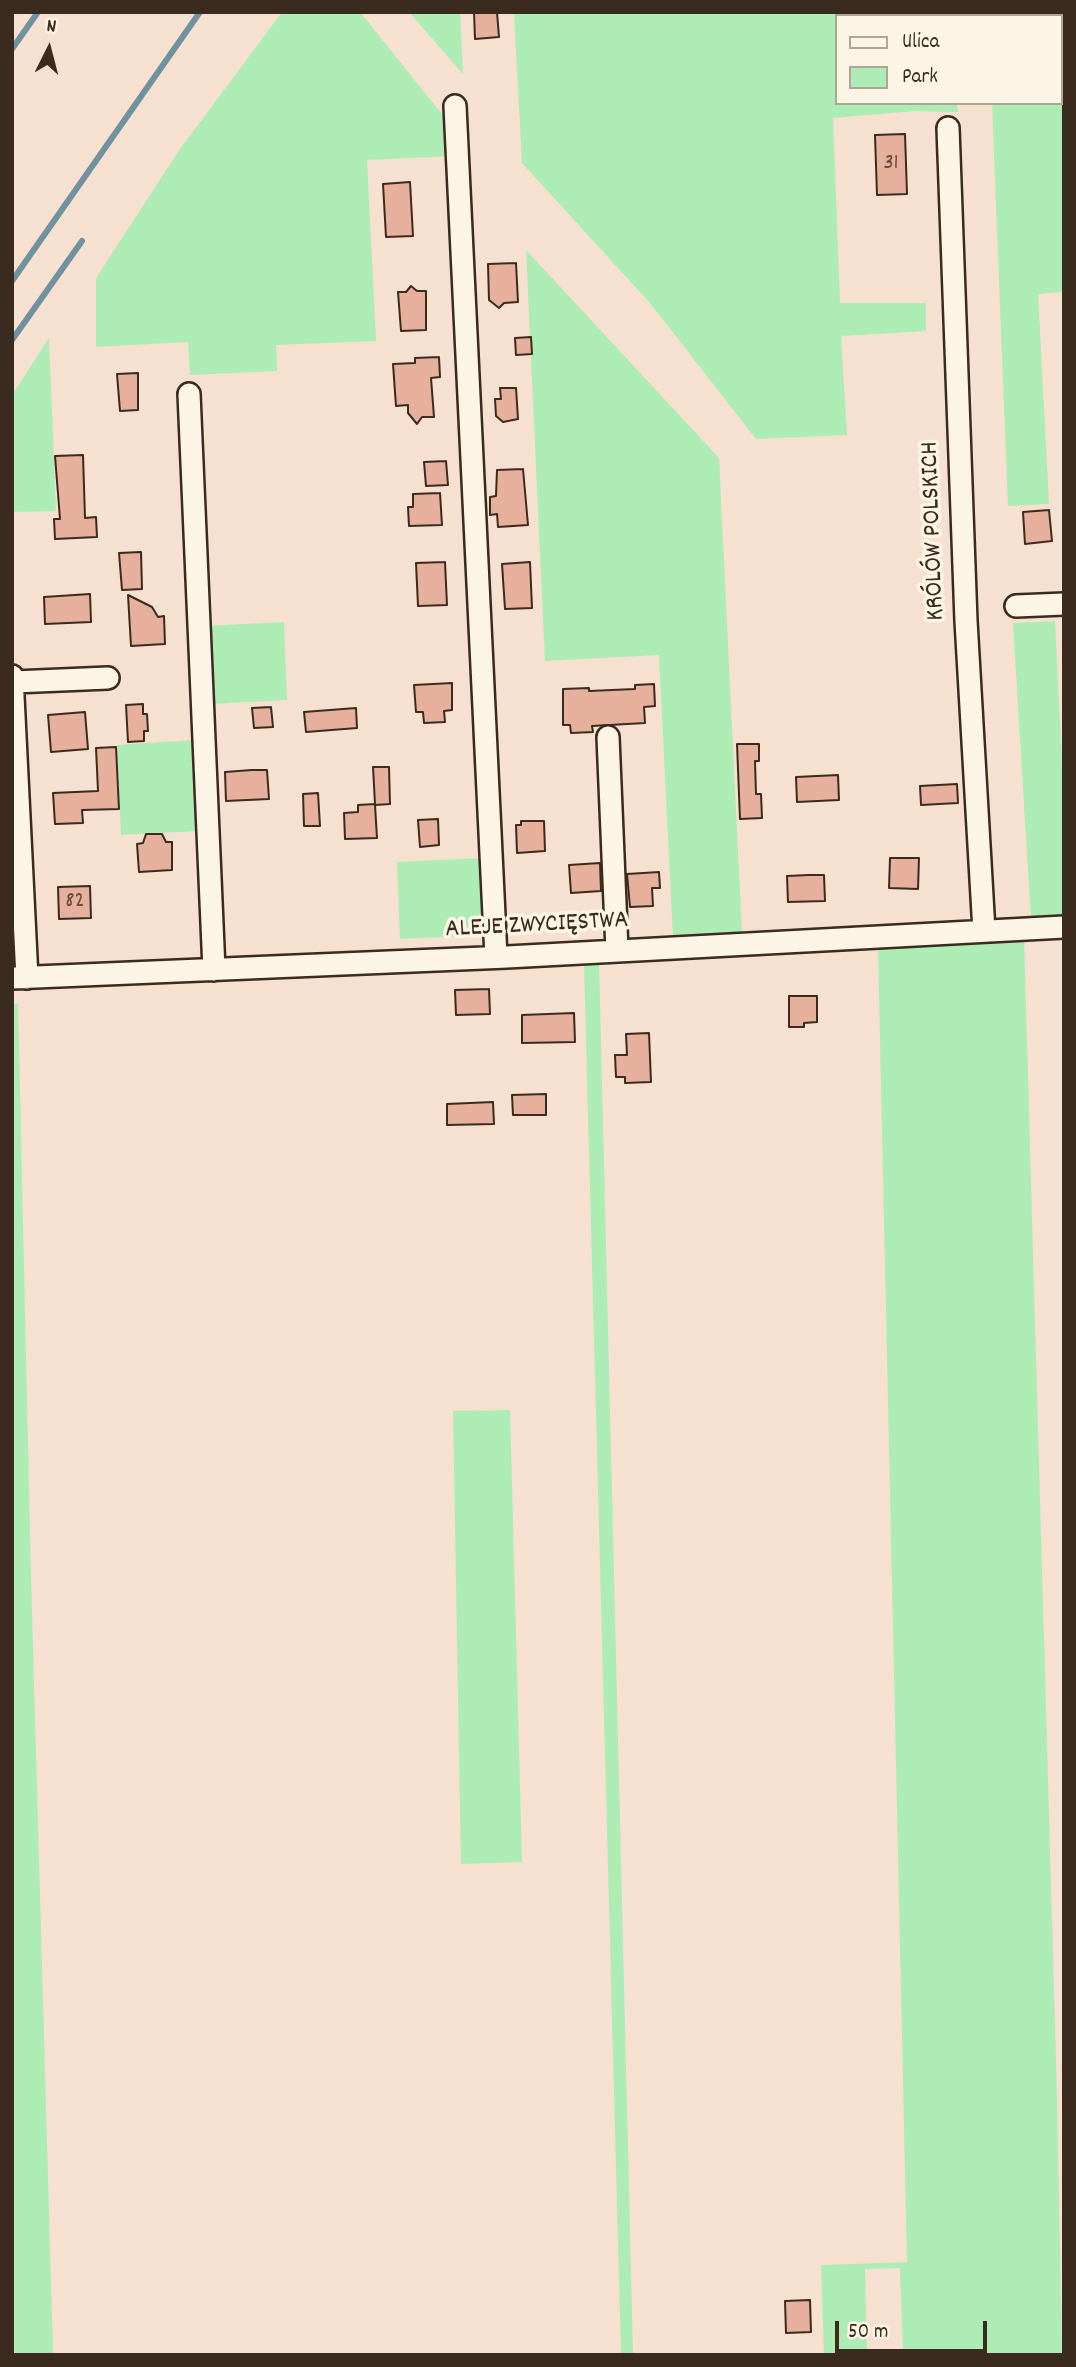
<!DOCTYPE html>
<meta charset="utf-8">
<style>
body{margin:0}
#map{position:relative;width:1076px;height:2367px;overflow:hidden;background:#f6e0cf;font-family:Dekko,sans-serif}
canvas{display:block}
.frame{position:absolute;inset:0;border:14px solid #3b2a1e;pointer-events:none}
.legend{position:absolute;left:835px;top:14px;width:228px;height:91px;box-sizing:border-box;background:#fcf5e5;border:2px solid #afa495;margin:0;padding:9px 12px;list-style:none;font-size:21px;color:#3b2a1e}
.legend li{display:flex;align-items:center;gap:14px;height:35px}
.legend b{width:35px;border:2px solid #afa495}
.north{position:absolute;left:14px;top:14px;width:70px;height:70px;-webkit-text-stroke:5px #fcf5e5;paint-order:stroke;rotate:6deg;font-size:19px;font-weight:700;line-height:28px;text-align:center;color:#3b2a1e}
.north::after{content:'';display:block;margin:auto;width:24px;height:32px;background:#3b2a1e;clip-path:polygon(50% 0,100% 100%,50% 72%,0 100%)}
.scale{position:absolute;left:835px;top:2321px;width:152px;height:32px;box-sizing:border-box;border:4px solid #3b2a1e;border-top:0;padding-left:9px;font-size:21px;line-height:24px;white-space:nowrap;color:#3b2a1e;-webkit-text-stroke:5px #fcf5e5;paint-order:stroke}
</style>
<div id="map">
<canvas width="1076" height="2367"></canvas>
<div class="frame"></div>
<ul class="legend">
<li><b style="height:9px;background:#fcf5e5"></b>Ulica</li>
<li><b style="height:19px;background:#adecb4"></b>Park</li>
</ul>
<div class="north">N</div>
<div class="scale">50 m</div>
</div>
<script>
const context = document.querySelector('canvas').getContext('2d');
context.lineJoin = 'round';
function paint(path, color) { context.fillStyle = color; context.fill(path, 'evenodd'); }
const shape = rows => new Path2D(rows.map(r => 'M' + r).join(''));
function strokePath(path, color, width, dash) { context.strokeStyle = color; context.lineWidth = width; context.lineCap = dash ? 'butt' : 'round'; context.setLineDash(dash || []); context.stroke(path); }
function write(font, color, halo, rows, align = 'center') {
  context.font = font + ' Dekko,sans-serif'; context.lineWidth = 7; context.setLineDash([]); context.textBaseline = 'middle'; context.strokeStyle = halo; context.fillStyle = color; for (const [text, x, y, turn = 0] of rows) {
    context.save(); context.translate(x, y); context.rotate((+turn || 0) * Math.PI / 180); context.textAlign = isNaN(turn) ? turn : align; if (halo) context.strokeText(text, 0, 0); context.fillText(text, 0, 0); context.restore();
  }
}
paint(shape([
 [282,12,360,12,449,123,451,156,367,160,376,341,276,345,277,371,190,375,188,342,96,347,96,278,180,149],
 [409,12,460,12,463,74],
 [514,12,953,12,953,16,836,16,836,103,957,103,958,112,916,111,833,118,840,303,926,303,926,331,841,336,847,435,756,439,650,303,522,163],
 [988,12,1064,12,1064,292,1038,294,1049,504,1008,506,992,103,1060,103,1060,16,988,16],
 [526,250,719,458,742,935,673,938,659,655,545,661],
 [49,338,56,511,12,512,12,395],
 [1055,621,1064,804,1064,915,1031,919,1013,623],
 [284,622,287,700,209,704,205,626],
 [194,740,198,831,121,835,117,745],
 [484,858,487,935,400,939,397,862],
 [1024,938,1057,2096,1062,2355,903,2355,900,2268,865,2269,867,2355,824,2355,821,2265,907,2262,878,948],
 [599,961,633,2355,621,2355,584,963],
 [18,1003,31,1577,53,2355,12,2355,12,1005],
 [510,1410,522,1862,461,1864,453,1411]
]), '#adecb4');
strokePath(shape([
 [12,49,38,12],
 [12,281,200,12],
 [12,340,82,241]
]), '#70919f', 6);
const building = shape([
 [474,12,497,12,499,37,475,39,474,12],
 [905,134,907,194,877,195,875,135,905,134],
 [410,182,413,236,386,237,383,184,410,182],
 [516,263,518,302,504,303,499,308,489,300,488,264,516,263],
 [411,286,417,291,426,291,426,330,401,331,398,292,406,292,411,286],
 [531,337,532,354,516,355,515,338,531,337],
 [439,357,440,377,431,378,434,417,422,417,417,424,408,413,408,405,396,406,393,364,415,363,415,358,439,357],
 [138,373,138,410,120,411,117,374,138,373],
 [500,388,516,388,518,419,503,422,496,416,495,399,501,399,500,388],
 [83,455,85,518,96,517,97,537,55,539,54,519,60,519,55,456,83,455],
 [446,461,448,485,426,486,424,462,446,461],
 [523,469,528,525,498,527,497,514,490,515,490,497,496,496,497,470,523,469],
 [440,493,442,525,409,526,408,507,413,507,413,494,440,493],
 [1049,510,1052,541,1025,544,1023,512,1049,510],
 [141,552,142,589,122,590,119,553,141,552],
 [445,562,447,605,418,606,416,563,445,562],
 [530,562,532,608,505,609,502,564,530,562],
 [90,594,91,622,45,624,44,597,90,594],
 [128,595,152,607,158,617,164,616,165,644,131,646,128,595],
 [452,683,452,710,444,711,445,722,424,723,423,712,416,712,414,685,452,683],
 [654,684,655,706,644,707,645,723,592,726,593,732,571,733,570,725,563,725,563,689,589,688,589,691,635,689,635,685,654,684],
 [143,704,143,714,147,714,148,731,144,731,144,741,128,742,126,705,143,704],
 [271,707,273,727,254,728,252,708,271,707],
 [356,708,357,728,306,732,304,712,356,708],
 [85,712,88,749,51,752,48,715,85,712],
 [737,744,759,744,759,761,755,761,756,794,761,794,762,818,740,819,737,744],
 [116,747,119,809,82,810,83,823,55,824,53,793,98,791,96,748,116,747],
 [373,767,389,767,390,804,375,805,377,838,345,839,344,813,358,812,358,805,375,804,373,767],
 [252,770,267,770,269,799,226,801,225,772,252,770],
 [838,775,839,800,797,802,796,777,838,775],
 [957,784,958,803,921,805,920,786,957,784],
 [318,793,320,826,304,826,303,794,318,793],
 [438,819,439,845,420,847,418,820,438,819],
 [521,821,544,821,545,851,517,853,516,825,521,825,521,821],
 [146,834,162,834,166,842,172,842,172,870,139,872,137,844,143,843,146,834],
 [890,858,919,858,918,889,889,888,890,858],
 [600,863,601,891,571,893,569,865,600,863],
 [659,872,660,888,652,888,653,906,630,907,627,874,659,872],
 [809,875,824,875,825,901,788,902,787,876,809,875],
 [90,886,91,918,59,919,58,887,90,886],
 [489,989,490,1014,456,1015,455,990,489,989],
 [789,996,817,996,817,1022,804,1023,804,1027,789,1027,789,996],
 [574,1013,575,1042,522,1043,522,1015,574,1013],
 [649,1033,651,1082,625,1083,625,1077,616,1077,615,1055,627,1055,626,1034,649,1033],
 [546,1094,546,1115,513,1115,512,1095,546,1094],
 [493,1102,494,1124,447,1125,447,1104,493,1102],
 [810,2300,811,2332,786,2333,785,2301,810,2300]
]);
paint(building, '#e7b09c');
strokePath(building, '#3b2a1e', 2);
const minor = shape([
 [455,106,496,957],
 [948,128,966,621,984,931],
 [189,394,214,970],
 [1016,606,1064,604],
 [12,676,27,978],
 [14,682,108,678],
 [608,737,617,951],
 [12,978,507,957,1064,927]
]);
strokePath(minor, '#3b2a1e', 26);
strokePath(minor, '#fcf5e5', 21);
write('23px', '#664c3e', null, [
 ["31",891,165],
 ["82",75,903]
]);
write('26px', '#3b2a1e', '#fcf5e5', [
 ["KRÓLÓW POLSKICH",935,531,-92],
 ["ALEJE ZWYCIĘSTWA",537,927,-3]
]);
</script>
